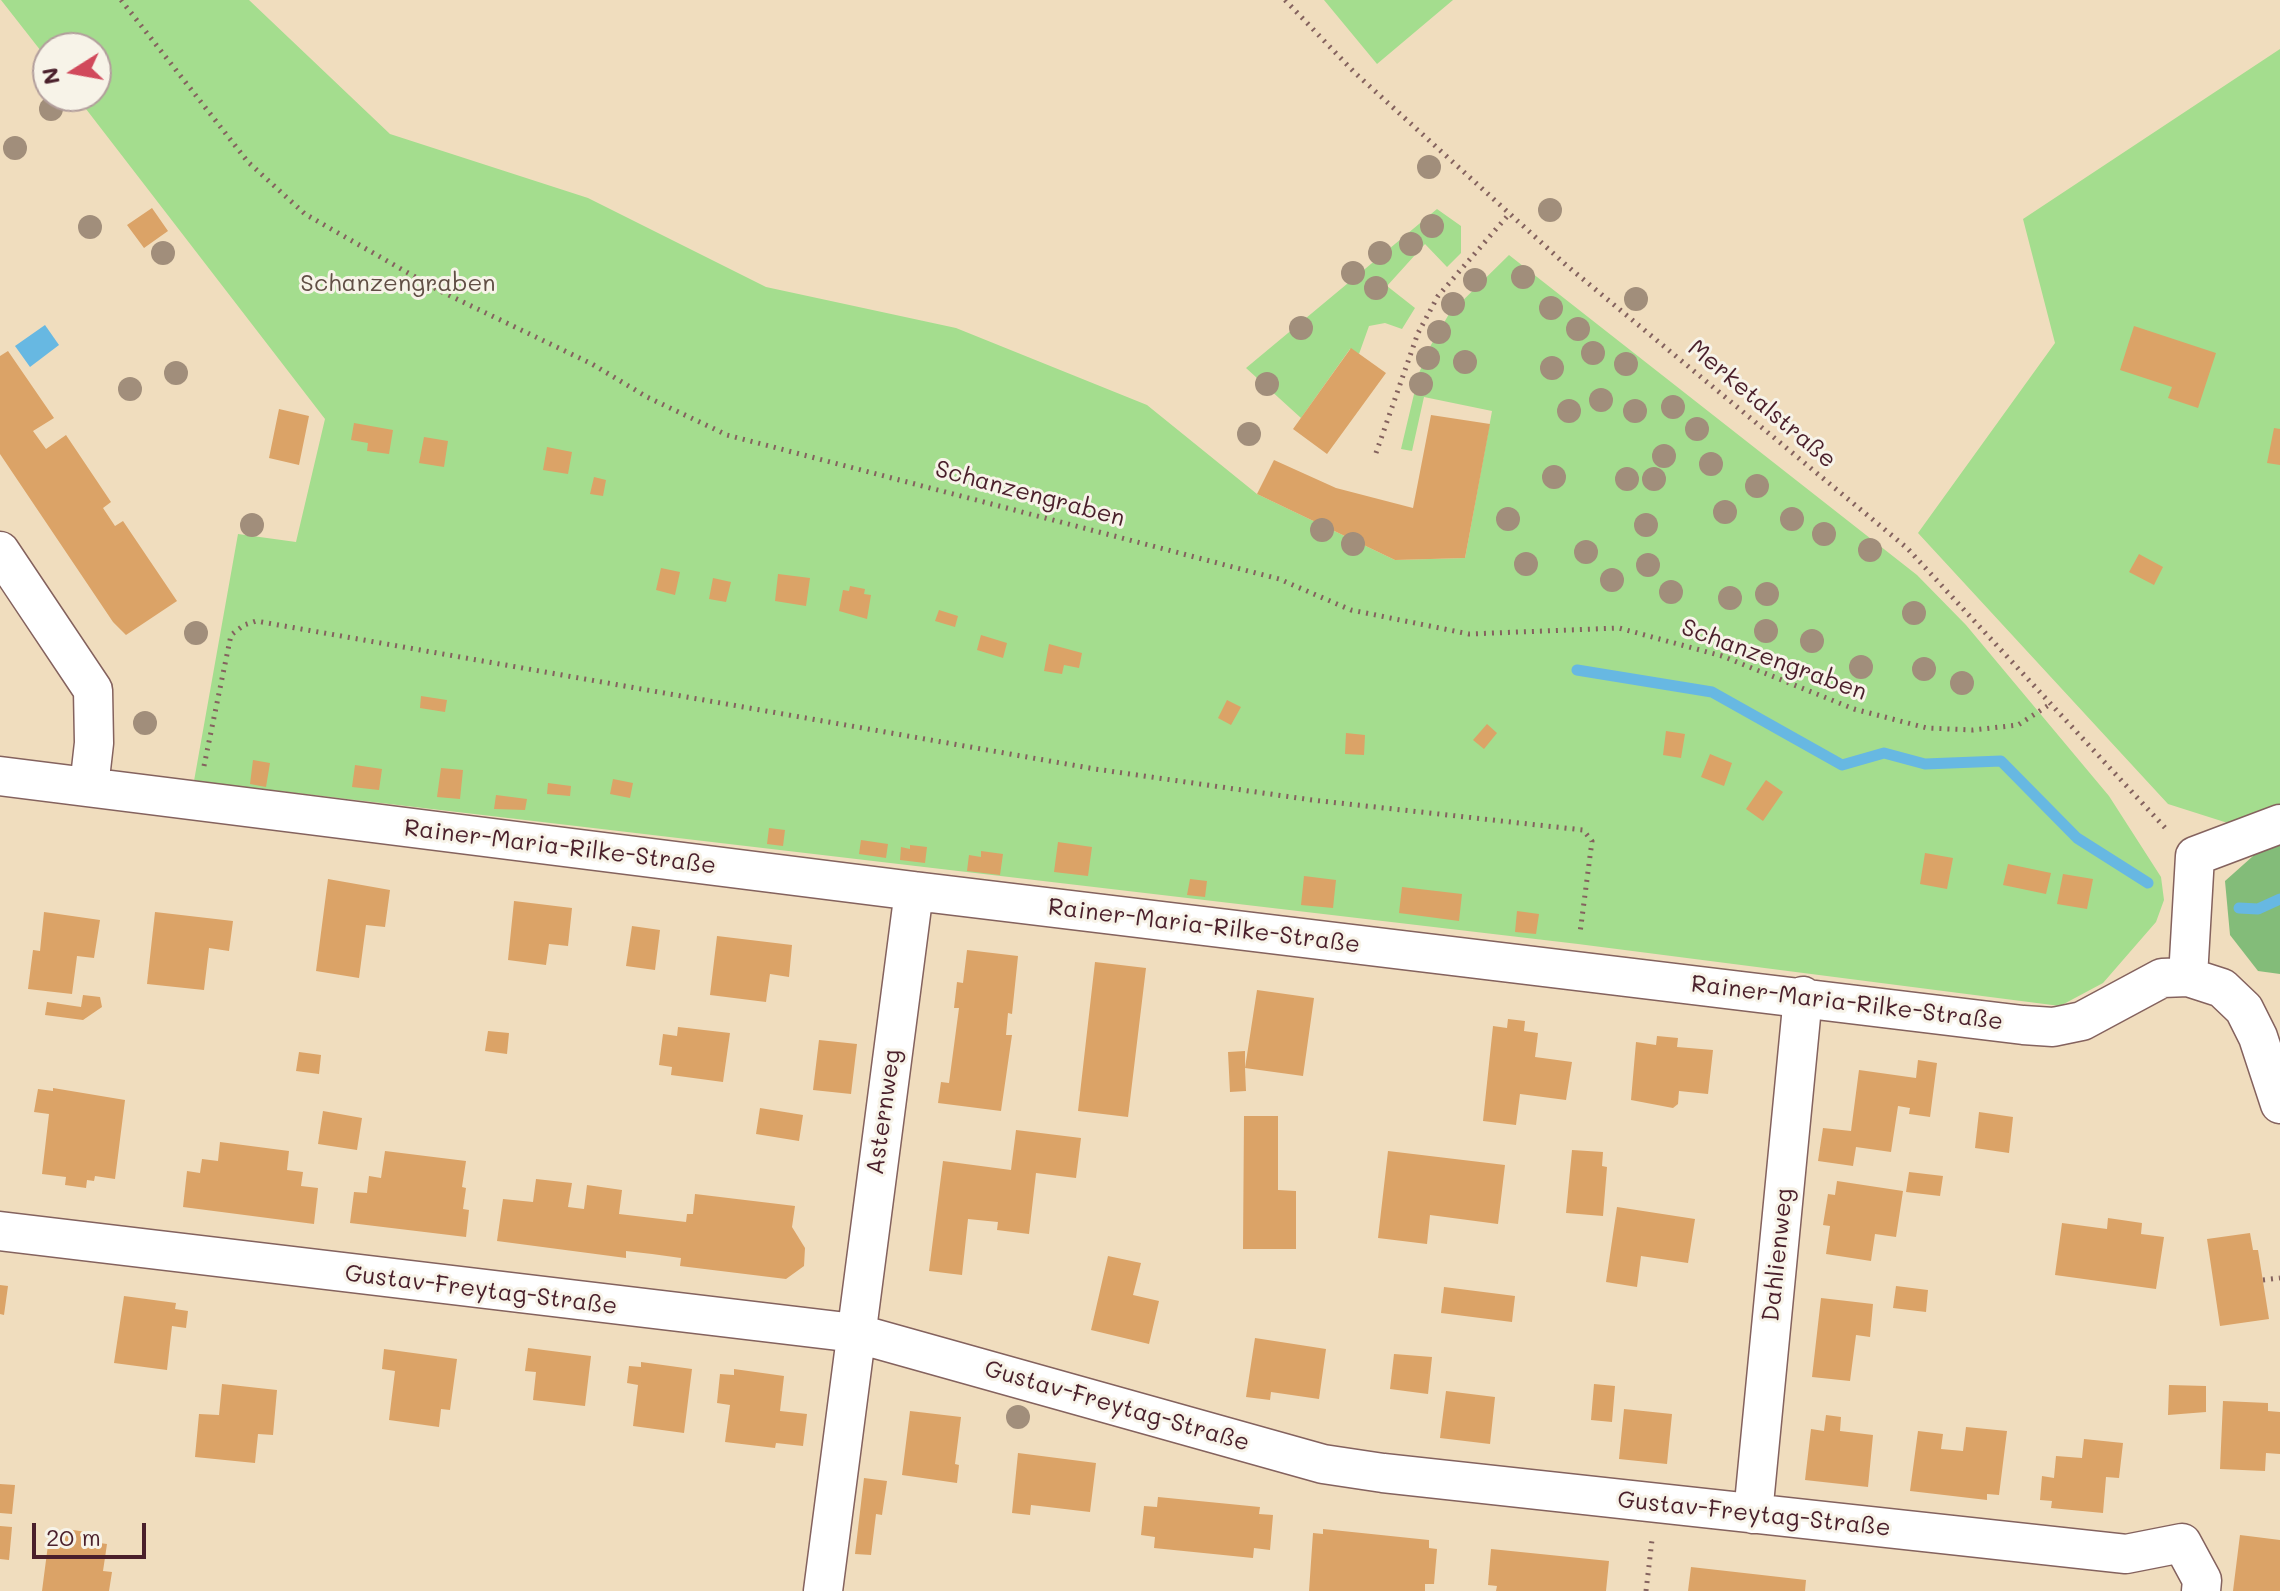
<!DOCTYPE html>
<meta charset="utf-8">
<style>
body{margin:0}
#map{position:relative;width:2280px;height:1591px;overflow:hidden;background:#f0ddbe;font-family:Mali,sans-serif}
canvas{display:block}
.north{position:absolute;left:32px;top:32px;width:80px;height:80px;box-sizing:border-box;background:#f7f3e8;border:2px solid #b29e9c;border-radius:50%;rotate:259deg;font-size:22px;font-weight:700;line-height:32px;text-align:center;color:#4a1f2b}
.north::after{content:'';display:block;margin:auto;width:28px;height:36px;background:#d1495b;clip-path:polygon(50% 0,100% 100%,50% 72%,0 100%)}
.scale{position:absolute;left:32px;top:1523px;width:114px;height:36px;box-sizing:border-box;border:4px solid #4a1f2b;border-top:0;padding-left:10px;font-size:24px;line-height:28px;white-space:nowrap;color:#4a1f2b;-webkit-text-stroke:6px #f7f3e8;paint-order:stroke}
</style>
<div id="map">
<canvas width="2280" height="1591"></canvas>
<div class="north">N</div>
<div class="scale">20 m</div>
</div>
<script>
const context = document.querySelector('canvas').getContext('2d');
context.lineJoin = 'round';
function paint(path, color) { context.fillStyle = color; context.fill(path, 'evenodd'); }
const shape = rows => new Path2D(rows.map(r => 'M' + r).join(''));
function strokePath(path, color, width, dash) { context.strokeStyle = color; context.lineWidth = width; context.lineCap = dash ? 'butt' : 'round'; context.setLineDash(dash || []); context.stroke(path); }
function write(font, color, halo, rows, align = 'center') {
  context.font = font + ' Mali,sans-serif'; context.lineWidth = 6; context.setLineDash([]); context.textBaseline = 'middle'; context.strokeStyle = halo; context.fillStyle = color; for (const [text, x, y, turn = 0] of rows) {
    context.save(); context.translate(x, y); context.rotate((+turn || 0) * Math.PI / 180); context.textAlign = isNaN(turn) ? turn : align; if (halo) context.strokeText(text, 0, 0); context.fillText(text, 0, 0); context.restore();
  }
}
paint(shape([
 [1,0,249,0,390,134,588,198,766,287,956,328,1147,405,1257,494,1395,560,1465,558,1492,411,1424,397,1412,451,1401,449,1419,373,1431,345,1449,314,1509,255,1917,575,1966,625,2109,796,2161,877,2164,900,2156,922,2103,983,2060,1006,1578,944,194,781,238,534,296,542,325,419,76,96,96,96,96,48,48,48,48,60],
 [1324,0,1453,0,1377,64],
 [2280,49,2280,818,2234,825,2168,804,1918,533,2055,343,2023,219],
 [1437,209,1461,226,1461,253,1447,267,1425,244,1387,286,1415,308,1402,329,1385,323,1369,326,1359,354,1350,349,1301,418,1246,368]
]), '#a4dd8e');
paint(shape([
 [2280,832,2280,974,2258,971,2230,935,2225,881]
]), '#83bc79');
paint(shape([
 [45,325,59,345,30,367,15,346]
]), '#67b8e2');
strokePath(shape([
 [1577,670,1712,692,1842,765,1884,753,1925,764,2001,761,2077,838,2148,883],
 [2239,908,2258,909,2280,899]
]), '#67b8e2', 11);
paint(shape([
 [152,208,168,231,144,248,127,225],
 [2134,326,2216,353,2198,408,2168,398,2172,387,2120,370],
 [1351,348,1386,373,1327,454,1293,429],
 [8,351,54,418,33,431,46,449,66,435,111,502,103,508,115,526,123,521,177,601,126,635,113,622,0,454,0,356],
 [279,409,309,416,299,465,269,458],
 [1431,415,1490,424,1465,558,1395,560,1257,494,1274,460,1336,488,1413,508],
 [354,423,393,430,389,454,367,451,368,443,351,440],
 [2274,428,2280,429,2280,465,2267,463],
 [424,437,448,441,444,467,419,463],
 [547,447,572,452,568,474,543,470],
 [594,477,606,480,603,496,590,494],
 [2139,554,2163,567,2154,585,2129,572],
 [661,568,680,572,675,595,656,590],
 [778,574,810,578,806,606,775,601],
 [713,578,731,582,726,602,709,599],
 [850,586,865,589,864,594,871,595,867,619,839,611,843,590,849,591],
 [939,610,958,616,955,627,935,621],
 [981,635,1007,643,1003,658,977,650],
 [1049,644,1082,653,1079,668,1064,665,1062,674,1044,671],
 [421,696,447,700,445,712,420,708],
 [1227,700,1241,707,1231,725,1218,718],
 [1487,724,1497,733,1484,749,1473,740],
 [1666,731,1685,734,1681,758,1663,755],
 [1346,733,1365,735,1364,755,1345,754],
 [1710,754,1732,763,1724,786,1701,777],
 [253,760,270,763,266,787,250,784],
 [355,765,382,769,379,790,352,787],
 [441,768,463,770,460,799,437,797],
 [613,779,633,783,630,798,610,794],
 [1766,780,1783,792,1763,821,1746,809],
 [548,783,571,786,570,796,547,794],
 [496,795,527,799,525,810,494,809],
 [769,828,785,830,783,846,767,844],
 [861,840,888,844,886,858,859,854],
 [1058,842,1092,847,1088,876,1054,872],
 [910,845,927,847,925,863,900,860,901,847,910,849],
 [981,851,1003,854,1000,875,967,871,969,855,981,857],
 [1925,853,1953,858,1947,889,1920,884],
 [2008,864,2051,873,2046,894,2003,885],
 [2063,874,2093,879,2087,909,2057,904],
 [1304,876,1336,880,1333,908,1301,905],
 [328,879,390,890,385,927,366,925,359,978,316,971],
 [1190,879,1207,881,1205,897,1187,895],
 [1402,887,1462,894,1459,921,1399,913],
 [514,901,572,908,568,946,549,944,546,965,508,960],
 [1517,911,1539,914,1536,934,1515,932],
 [44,912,100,920,94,958,77,956,72,994,28,989,33,950,40,951],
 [155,912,233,921,229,951,209,948,204,990,147,984],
 [632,926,660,930,655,970,626,966],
 [717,936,792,945,789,977,770,974,766,1002,710,995],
 [967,950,1018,956,1012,1014,1008,1013,1006,1035,1012,1035,1001,1111,938,1103,941,1082,949,1083,959,1008,954,1008,957,982,963,983],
 [1095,962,1146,968,1128,1117,1078,1111],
 [1257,990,1314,998,1303,1076,1245,1068,1246,1091,1230,1092,1228,1052,1245,1051,1245,1068],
 [83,995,100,997,102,1007,83,1020,45,1015,47,1002,81,1007],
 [1508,1019,1525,1021,1524,1031,1538,1033,1535,1057,1572,1062,1566,1100,1520,1094,1516,1125,1483,1121,1493,1026,1507,1028],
 [678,1027,730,1033,723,1082,671,1075,672,1067,659,1065,663,1034,677,1036],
 [488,1031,509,1033,507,1054,485,1051],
 [1657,1036,1678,1038,1677,1047,1713,1050,1708,1094,1679,1091,1678,1104,1673,1108,1631,1100,1636,1042,1656,1045],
 [819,1040,857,1044,851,1094,813,1090],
 [299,1052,321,1055,319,1074,296,1071],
 [1918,1060,1937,1063,1930,1117,1909,1114,1910,1108,1898,1106,1891,1152,1856,1147,1853,1166,1818,1161,1823,1128,1851,1131,1859,1070,1916,1078],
 [53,1088,125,1100,115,1179,95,1176,94,1181,87,1180,86,1188,65,1185,66,1177,42,1174,49,1114,34,1112,38,1089,53,1091],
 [760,1108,803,1115,799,1141,756,1134],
 [323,1111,362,1118,357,1150,318,1144],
 [1979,1112,2013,1117,2009,1153,1975,1148],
 [1244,1116,1278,1116,1278,1190,1296,1191,1296,1249,1243,1249],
 [1016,1130,1081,1138,1076,1178,1036,1173,1029,1234,997,1230,998,1222,968,1219,962,1275,929,1271,943,1161,1011,1170],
 [220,1142,289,1151,287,1170,303,1172,301,1186,318,1188,314,1224,183,1207,187,1171,200,1173,202,1159,218,1161],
 [1572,1150,1603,1152,1602,1166,1607,1167,1603,1216,1566,1213],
 [385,1151,466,1161,462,1187,466,1188,463,1209,469,1210,466,1237,350,1223,354,1192,367,1193,369,1176,381,1178],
 [1388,1151,1505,1165,1498,1224,1430,1215,1427,1244,1378,1238],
 [1909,1172,1943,1176,1940,1196,1906,1192],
 [536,1179,572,1183,568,1207,584,1209,587,1185,622,1190,619,1214,686,1222,687,1214,693,1214,695,1194,795,1206,792,1227,805,1248,804,1266,786,1279,680,1266,681,1258,652,1254,626,1251,626,1258,497,1241,503,1199,533,1202],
 [1837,1181,1903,1191,1896,1237,1875,1234,1871,1261,1826,1254,1830,1226,1823,1225,1828,1194,1835,1195],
 [1617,1207,1695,1219,1688,1263,1641,1256,1637,1287,1606,1282],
 [2108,1218,2142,1223,2141,1234,2164,1237,2156,1289,2055,1275,2062,1223,2107,1229],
 [2250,1233,2253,1250,2258,1250,2269,1319,2220,1326,2207,1239],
 [1108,1256,1141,1263,1133,1295,1159,1301,1149,1344,1091,1330],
 [0,1285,8,1286,4,1315,0,1314],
 [1896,1286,1928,1290,1926,1312,1893,1308],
 [1444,1287,1515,1296,1512,1322,1441,1313],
 [124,1296,176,1303,175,1309,188,1311,186,1328,172,1326,167,1370,114,1363],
 [1821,1298,1873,1304,1870,1337,1856,1335,1850,1381,1812,1377],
 [1255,1338,1326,1349,1319,1399,1271,1392,1270,1400,1246,1397],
 [528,1348,591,1356,585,1406,533,1400,536,1372,525,1371],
 [384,1349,457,1359,450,1410,441,1409,439,1427,389,1420,395,1371,382,1369],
 [1394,1354,1432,1357,1428,1394,1390,1389],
 [641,1362,692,1369,684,1433,633,1426,638,1385,627,1383,629,1366,641,1367],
 [734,1369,784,1376,780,1411,807,1414,803,1446,776,1443,775,1448,725,1442,730,1405,717,1403,720,1374,734,1375],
 [222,1384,277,1390,273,1435,258,1434,255,1463,195,1457,199,1414,219,1415],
 [1594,1384,1615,1386,1612,1422,1591,1420],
 [2169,1385,2206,1386,2206,1412,2168,1415],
 [1446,1391,1495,1397,1490,1444,1440,1438],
 [2223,1401,2268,1403,2268,1411,2280,1412,2280,1454,2266,1453,2265,1471,2220,1469],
 [1624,1409,1672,1414,1667,1464,1619,1459],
 [910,1411,961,1417,955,1464,959,1465,957,1483,902,1475],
 [1826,1415,1841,1417,1840,1431,1873,1435,1868,1487,1805,1480,1811,1429,1824,1431],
 [1966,1427,2007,1431,1999,1495,1987,1494,1987,1500,1910,1491,1918,1431,1943,1434,1941,1449,1963,1451],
 [2084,1439,2123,1443,2119,1478,2106,1477,2103,1513,2051,1508,2052,1501,2040,1500,2042,1476,2054,1478,2056,1456,2082,1458],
 [1018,1453,1096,1463,1090,1512,1031,1505,1030,1515,1012,1513],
 [864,1478,887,1481,882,1515,876,1514,871,1555,855,1554],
 [0,1484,15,1485,12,1514,0,1513],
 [1158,1497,1260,1507,1259,1514,1273,1515,1270,1550,1254,1548,1253,1558,1154,1548,1155,1537,1141,1535,1144,1506,1157,1507],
 [0,1526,12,1527,9,1560,0,1559],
 [67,1529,86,1532,85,1541,107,1544,103,1571,112,1572,109,1591,42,1591,49,1537,65,1539],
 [1323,1529,1429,1540,1429,1548,1437,1549,1434,1584,1425,1584,1425,1591,1309,1591,1313,1533,1323,1534],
 [2240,1535,2280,1540,2280,1591,2233,1591],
 [1491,1549,1609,1561,1606,1591,1496,1591,1497,1586,1488,1585],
 [1691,1567,1806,1580,1805,1591,1688,1591]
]), '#dba367');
const minor = shape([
 [0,551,93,690,94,743,89,787],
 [0,776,914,891,2023,1025,2053,1027,2082,1021,2162,978,2188,977,2222,988,2244,1009,2258,1037,2280,1104],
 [2188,977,2195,856,2280,824],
 [0,1231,855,1333,1323,1464,1383,1473,2126,1554,2182,1543,2202,1580,2201,1591],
 [1753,1514,1803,996],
 [823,1591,914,891]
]);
strokePath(minor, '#84625e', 41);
strokePath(shape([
 [121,0,248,162,305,214,438,290,592,364,647,397,727,435,1279,579,1351,610,1469,634,1619,628,1722,656,1854,709,1927,728,1973,730,2018,725,2052,703],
 [1285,0,1354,72,1566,265,1907,548,2168,831],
 [1376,453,1418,333,1438,296,1510,213],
 [204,766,231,635,244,625,256,621,1095,769,1312,800,1583,830,1592,841,1580,933],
 [2263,1280,2280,1278],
 [1646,1591,1652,1540]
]), '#84625e', 5, [2, 6]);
strokePath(minor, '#fff', 38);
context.fillStyle = '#a18e7b';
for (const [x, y] of [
 [51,109],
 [15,148],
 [1429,167],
 [1550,210],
 [1432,226],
 [90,227],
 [1411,244],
 [163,253],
 [1380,253],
 [1353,273],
 [1523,277],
 [1475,280],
 [1376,288],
 [1636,299],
 [1453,304],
 [1551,308],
 [1301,328],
 [1578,329],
 [1439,332],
 [1593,353],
 [1428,358],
 [1465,362],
 [1626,364],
 [1552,368],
 [176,373],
 [1267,384],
 [1421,384],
 [130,389],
 [1601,400],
 [1673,407],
 [1569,411],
 [1635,411],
 [1697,429],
 [1249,434],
 [1664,456],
 [1711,464],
 [1554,477],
 [1627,479],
 [1654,479],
 [1757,486],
 [1725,512],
 [1508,519],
 [1792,519],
 [252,525],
 [1646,525],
 [1322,530],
 [1824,534],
 [1353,544],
 [1870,550],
 [1586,552],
 [1526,564],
 [1648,565],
 [1612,580],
 [1671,592],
 [1767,594],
 [1730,598],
 [1914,613],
 [1766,631],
 [196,633],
 [1812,641],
 [1861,667],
 [1924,669],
 [1962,683],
 [145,723],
 [1018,1417]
]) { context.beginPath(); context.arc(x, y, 12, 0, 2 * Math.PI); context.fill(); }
write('24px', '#604e44', '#f7f3e8', [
 ["Schanzengraben",398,284]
]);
write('24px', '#4a1f2b', '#f7f3e8', [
 ["Merketalstraße",1762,404,40],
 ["Schanzengraben",1030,494,15],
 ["Schanzengraben",1774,660,20],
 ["Rainer-Maria-Rilke-Straße",560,847,7],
 ["Rainer-Maria-Rilke-Straße",1204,926,7],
 ["Rainer-Maria-Rilke-Straße",1847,1003,7],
 ["Asternweg",884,1112,-82],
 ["Dahlienweg",1778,1255,-84],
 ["Gustav-Freytag-Straße",481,1290,7],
 ["Gustav-Freytag-Straße",1117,1406,16],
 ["Gustav-Freytag-Straße",1754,1514,6]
]);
</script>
